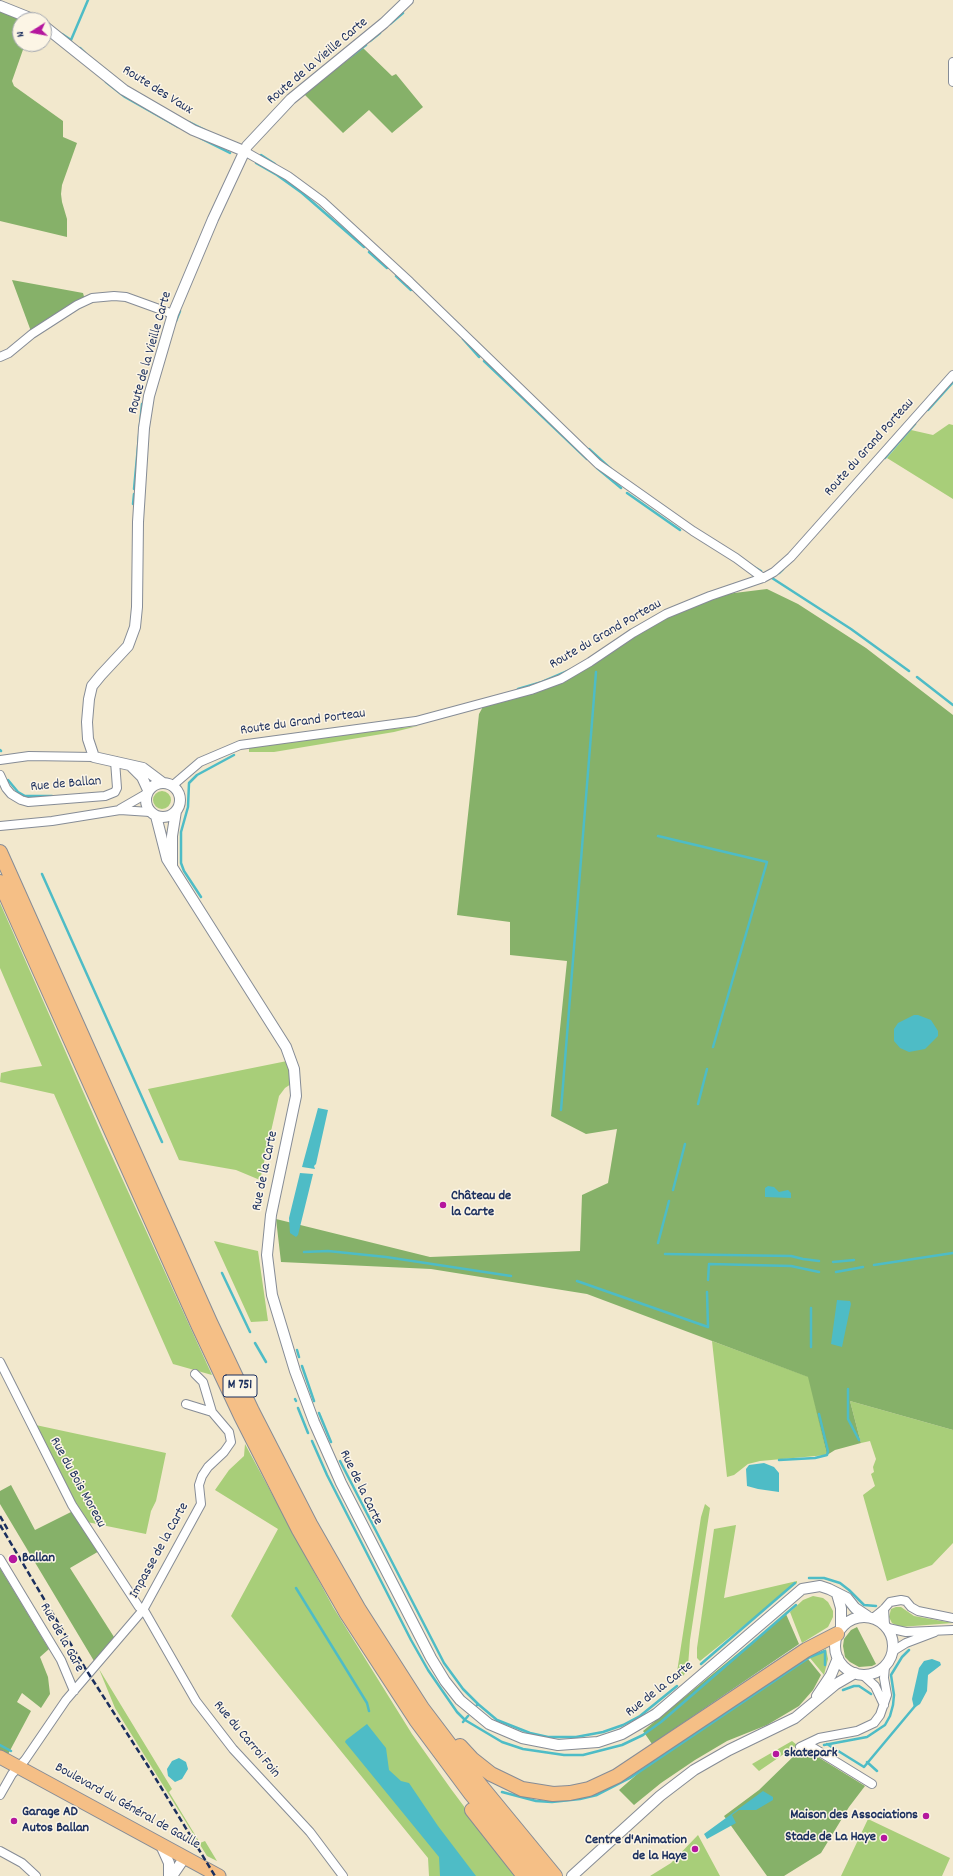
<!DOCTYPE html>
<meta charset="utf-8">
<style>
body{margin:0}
#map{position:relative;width:953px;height:1876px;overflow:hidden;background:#f2e8cd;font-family:Dekko,sans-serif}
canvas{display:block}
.north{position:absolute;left:12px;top:12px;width:40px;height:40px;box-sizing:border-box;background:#fcf5e5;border:1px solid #a2a6af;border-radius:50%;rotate:259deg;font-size:11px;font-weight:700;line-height:16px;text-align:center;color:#1b2f5e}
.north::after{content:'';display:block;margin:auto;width:14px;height:18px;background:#b5179e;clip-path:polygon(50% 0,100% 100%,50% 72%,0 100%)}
</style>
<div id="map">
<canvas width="953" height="1876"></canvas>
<div class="north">N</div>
</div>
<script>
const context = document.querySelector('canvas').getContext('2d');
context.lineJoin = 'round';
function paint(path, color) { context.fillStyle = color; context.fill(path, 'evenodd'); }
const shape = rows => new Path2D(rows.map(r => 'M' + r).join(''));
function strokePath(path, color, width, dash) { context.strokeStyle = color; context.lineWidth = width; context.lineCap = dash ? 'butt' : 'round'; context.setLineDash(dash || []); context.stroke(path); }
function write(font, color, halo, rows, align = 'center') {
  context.font = font + ' Dekko,sans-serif'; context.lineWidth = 3; context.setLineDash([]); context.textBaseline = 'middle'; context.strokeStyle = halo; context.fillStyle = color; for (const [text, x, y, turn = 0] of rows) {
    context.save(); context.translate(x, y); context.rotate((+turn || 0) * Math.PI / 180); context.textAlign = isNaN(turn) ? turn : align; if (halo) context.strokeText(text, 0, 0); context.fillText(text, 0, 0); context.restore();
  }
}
paint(shape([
 [949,424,953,425,953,499,887,458,911,430,933,435],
 [418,726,394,732,274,752,249,752,249,746,278,742],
 '153 800a9 9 0 1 1 18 0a9 9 0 1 1-18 0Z',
 [0,903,104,1139,212,1375,173,1364,54,1094,0,1082,1,1073,13,1070,42,1066,0,968],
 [287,1061,291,1072,291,1084,285,1088,279,1096,260,1180,236,1170,179,1160,148,1089],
 [214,1241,258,1251,268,1321,251,1322],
 [712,1341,809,1377,827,1455,760,1461,748,1464,734,1475,727,1477],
 [850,1401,953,1430,953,1543,932,1565,887,1581,863,1495,875,1486,871,1474,874,1472,873,1467,876,1459,870,1441,861,1443],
 [31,1424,166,1453,156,1501,151,1511,146,1534,82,1521],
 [245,1444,333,1607,412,1734,451,1789,516,1876,429,1876,428,1858,231,1616,278,1529,215,1490,229,1470,244,1456],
 [705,1504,710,1508,690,1640,688,1666,684,1675,673,1683,677,1672,701,1517],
 [736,1525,724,1598,797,1581,797,1583,700,1661,697,1658,697,1648,714,1529],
 [813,1596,823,1598,828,1602,833,1611,833,1617,828,1627,802,1643,790,1612,803,1600],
 [896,1607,901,1607,914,1616,953,1623,900,1627,892,1623,889,1617,891,1609],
 [826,1649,828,1659,824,1675,810,1658],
 [99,1669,172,1789,169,1792,200,1843,205,1841,217,1861,207,1856,115,1708],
 [792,1741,797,1745,759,1771,752,1764],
 [868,1819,950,1858,942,1876,841,1876],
 [698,1835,720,1876,650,1876,671,1863]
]), '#a8ce79');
paint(shape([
 [0,6,33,20,20,20,20,44,25,44,12,81,14,86,63,121,63,137,77,143,62,185,61,194,62,202,67,219,67,237,0,221],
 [363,48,392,76,396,74,423,107,392,133,369,110,343,133,304,94],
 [12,280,83,293,85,300,32,334],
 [767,589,798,604,866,648,953,715,953,1430,850,1401,861,1443,835,1450,827,1455,808,1377,587,1294,431,1269,281,1262,276,1219,430,1257,580,1251,582,1195,608,1183,617,1129,586,1134,551,1116,567,961,510,955,510,922,457,915,479,714,485,703,561,679,633,633,710,596],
 [11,1485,35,1530,75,1510,101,1550,70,1568,114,1637,94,1661,0,1504,0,1491],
 [0,1568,49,1649,40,1657,48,1677,50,1694,41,1708,22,1693,17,1702,31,1711,5,1760,0,1757],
 [786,1614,799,1644,652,1744,643,1731],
 [857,1627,876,1664,872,1666,859,1667,850,1662,845,1657,843,1646,844,1639,851,1630],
 [808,1659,821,1675,813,1690,799,1706,767,1725,727,1741,695,1760,661,1783,634,1805,619,1790,657,1757],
 [805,1749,865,1786,849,1807,821,1853,784,1876,767,1876,724,1816,759,1790,800,1750]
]), '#86b169');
paint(shape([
 [914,1015,918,1015,931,1020,938,1031,938,1036,925,1049,909,1052,900,1048,894,1041,894,1029,898,1023],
 [318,1108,328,1110,316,1164,314,1166,315,1169,302,1167],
 [300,1173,313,1174,298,1235,296,1237,290,1233,289,1218],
 [768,1186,774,1187,779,1192,788,1190,791,1193,791,1198,765,1197,765,1188],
 [837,1300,850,1301,851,1304,842,1347,831,1344],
 [764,1463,774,1467,779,1473,779,1492,758,1489,747,1486,746,1469,749,1465],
 [932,1659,940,1662,941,1665,928,1675,927,1691,920,1704,914,1708,912,1699,919,1668,924,1661],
 [367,1724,386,1748,389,1770,401,1781,409,1783,438,1826,476,1876,440,1876,439,1857,345,1742,346,1740],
 [179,1758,186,1762,188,1769,182,1779,175,1782,168,1776,167,1769,172,1761],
 [763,1791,773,1797,773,1800,756,1810,739,1810,732,1815,736,1823,707,1839,704,1834]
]), '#4ebcc6');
strokePath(shape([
 [390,24,403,13],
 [62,34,71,40,88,0],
 [370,41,380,33],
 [80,48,85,53],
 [350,57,366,45],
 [106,82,125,97,178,127],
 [189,122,205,130],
 [200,138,230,153],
 [261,155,275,164],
 [256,163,277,175,302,193,364,247],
 [369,252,387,268],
 [396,276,411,290],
 [176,321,180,311],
 [463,339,479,357],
 [484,361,587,459],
 [928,410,953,382],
 [589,449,611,469],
 [885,458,915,424],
 [597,468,621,488],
 [134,489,142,404],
 [627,493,680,530],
 [133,504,134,494],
 [754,567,761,571],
 [779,573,783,569],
 [772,578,851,629,909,671],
 [917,677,953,705],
 [518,689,542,682,570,670],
 [0,750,1,751],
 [8,780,18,792,25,796,52,796],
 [658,836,767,862,713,1047],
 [42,874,162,1142],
 [201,897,184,871,181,863,181,832,188,807,189,783,197,775,234,755],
 [698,1104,707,1069],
 [561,1110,596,672],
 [673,1190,685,1144],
 [658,1243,669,1201],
 [304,1252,328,1251,386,1257,511,1276],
 [665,1254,791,1256,803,1259,819,1261],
 [833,1262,854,1260],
 [874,1265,953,1253],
 [836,1272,863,1267],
 [222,1273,250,1332],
 [708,1280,709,1264,791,1266,819,1272],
 [577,1281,708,1327,707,1292],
 [255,1343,266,1362],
 [811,1347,811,1308],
 [297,1350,299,1357],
 [302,1366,314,1401],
 [848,1389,848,1419,859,1440],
 [295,1399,296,1401],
 [298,1408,308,1433],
 [319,1413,331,1442],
 [312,1441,327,1475,411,1640,428,1670,457,1712,465,1720,502,1742,523,1749,564,1755,583,1755,622,1745,643,1735,661,1722,796,1605],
 [779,1460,815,1458,827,1455,828,1451,819,1414],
 [340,1461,444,1663,463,1689,478,1704,477,1705],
 [809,1578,824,1578,840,1583,849,1590,864,1605,876,1606],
 [296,1588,367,1703,369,1711],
 [701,1664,795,1583],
 [843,1690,854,1686,859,1686,871,1694],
 [478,1704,497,1720,530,1733,548,1737,576,1737,603,1732,623,1725,640,1716,677,1686],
 [463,1722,468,1716],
 [827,1744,864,1767,915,1706],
 [0,1745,11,1751],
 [824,1745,867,1737,885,1725,890,1716,893,1705,894,1695,891,1675,902,1657,909,1650],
 [867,1762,877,1771],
 [502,1792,536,1801,552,1802,580,1799,597,1795,630,1778,810,1657,825,1651,825,1665]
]), '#4ebcc6', 2.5);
const minor = shape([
 [953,62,953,82],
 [244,151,288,176,322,201,410,282,598,464,693,531,736,558,763,578],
 [0,357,9,353,32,334,77,305,92,298,114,296,126,297,173,314],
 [0,760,29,756,94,757],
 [0,775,6,788,11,794,21,800,28,802,105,796,115,792,117,788,115,761],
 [172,786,200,762,240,745,416,721,531,690,561,679,590,662,633,633,666,614,710,596,763,578,774,572,791,557,953,375],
 [120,809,146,794],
 [0,826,52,821,120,810,150,812],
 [0,1362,72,1505,139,1607,145,1612,196,1701,233,1749,310,1832,343,1876],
 [186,1404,212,1412],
 [0,1559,61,1660,74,1691],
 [884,1609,885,1625],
 [873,1618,884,1609,890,1602,901,1600,906,1601,911,1607,918,1611,953,1618],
 [888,1628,906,1632,953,1630],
 [893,1651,906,1643,935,1632],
 [863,1675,875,1686,884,1705],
 [807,1744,872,1784],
 [800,1747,819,1738,857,1731,874,1723,880,1715,887,1695,884,1678,885,1666],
 [0,1795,12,1774,25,1760,66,1700,143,1610,201,1504,199,1485,202,1476,208,1467,224,1452,231,1442,229,1432,212,1412,203,1382,195,1374],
 [0,1851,22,1863,36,1876]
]);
const tertiary = shape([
 [0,6,35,20],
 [44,26,124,90,193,130,244,151],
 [132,767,142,777,148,790],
 '146 800a17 17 0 1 1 34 0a17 17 0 1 1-34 0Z',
 [163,783,143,768,94,757,88,739,87,722,89,699,92,686,101,675,128,646,135,627,137,607,138,522,144,428,149,396,173,314,213,219,247,146,291,99,384,23,408,0],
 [156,816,167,859,286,1047,294,1069,296,1096,271,1215,267,1255,272,1295,295,1371,314,1422,341,1483,431,1658,445,1681,460,1700,489,1724,522,1738,558,1745,598,1742,622,1734,656,1714,802,1589,820,1586,829,1589,847,1598,855,1608,867,1616],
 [172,865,172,836,176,811],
 [837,1594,841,1608,841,1628],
 '835 1646a29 29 0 1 1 58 0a29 29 0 1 1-58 0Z',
 [817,1696,831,1675,838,1658],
 [160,1843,169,1863,169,1876],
 [172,1876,185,1857],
 [572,1876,660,1796,694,1770,729,1750,795,1718,836,1684,855,1673]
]);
const primary = shape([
 [0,1757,219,1876]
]);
const trunk = shape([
 [0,852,210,1322,252,1411,310,1524,358,1608,422,1708,481,1786,555,1876],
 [0,882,199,1327,241,1416,299,1530,347,1614,416,1720,471,1794,539,1876],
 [460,1746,472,1759,491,1774,522,1789,553,1794,570,1793,589,1789,617,1776,806,1650,837,1634],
 [472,1810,524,1876]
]);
strokePath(minor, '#868c96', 10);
strokePath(tertiary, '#868c96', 12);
strokePath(primary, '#868c96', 15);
strokePath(trunk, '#868c96', 16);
strokePath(minor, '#fff', 8);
strokePath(tertiary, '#fff', 10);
strokePath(primary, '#f5bf86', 13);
strokePath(trunk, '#f5bf86', 14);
strokePath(shape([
 [0,1516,8,1530],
 [0,1525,85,1668,148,1766,215,1876]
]), '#1b2f5e', 2.5, [6, 3]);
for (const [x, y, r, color] of [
 [443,1205,4,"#b5179e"],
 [13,1559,5,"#b5179e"],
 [776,1754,4,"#b5179e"],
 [926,1816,4,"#b5179e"],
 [14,1821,4,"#b5179e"],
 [884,1838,4,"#b5179e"],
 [695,1849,4,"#b5179e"]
]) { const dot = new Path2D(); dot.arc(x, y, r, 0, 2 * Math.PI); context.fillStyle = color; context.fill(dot); strokePath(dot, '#fcf5e5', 1.5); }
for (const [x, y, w] of [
 [240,1386,34]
]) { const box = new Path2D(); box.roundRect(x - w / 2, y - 11, w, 22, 3); context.fillStyle = '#fcf5e5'; context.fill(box); strokePath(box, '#1b2f5e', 1); }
write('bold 13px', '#1b2f5e', null, [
 ["M 751",240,1386]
]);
write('14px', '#1b2f5e', '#fcf5e5', [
 ["Route de la Vieille Carte",318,62,-40],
 ["Route des Vaux",157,91,32],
 ["Route de la Vieille Carte",151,353,-74],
 ["Route du Grand Porteau",870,448,-48],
 ["Route du Grand Porteau",606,635,-30],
 ["Route du Grand Porteau",303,723,-8],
 ["Rue de Ballan",66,785,-5],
 ["Rue de la Carte",266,1171,-78],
 ["Rue du Bois Moreau",77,1483,61],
 ["Rue de la Carte",360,1488,64],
 ["Impasse de la Carte",160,1551,-61],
 ["Rue de la Gare",61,1638,61],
 ["Rue de la Carte",660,1690,-38],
 ["Rue du Carroi Foin",246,1740,50],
 ["Boulevard du Général de Gaulle",127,1807,29]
]);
write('bold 14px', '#1b2f5e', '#fcf5e5', [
 ["Château de",451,1197],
 ["la Carte",451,1213],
 ["Ballan",22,1559],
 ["skatepark",784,1754],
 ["Garage AD",22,1813],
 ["Autos Ballan",22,1829],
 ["Maison des Associations",918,1816,"right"],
 ["Stade de La Haye",876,1838,"right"],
 ["Centre d'Animation",687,1841,"right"],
 ["de la Haye",687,1857,"right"]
], 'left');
</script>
